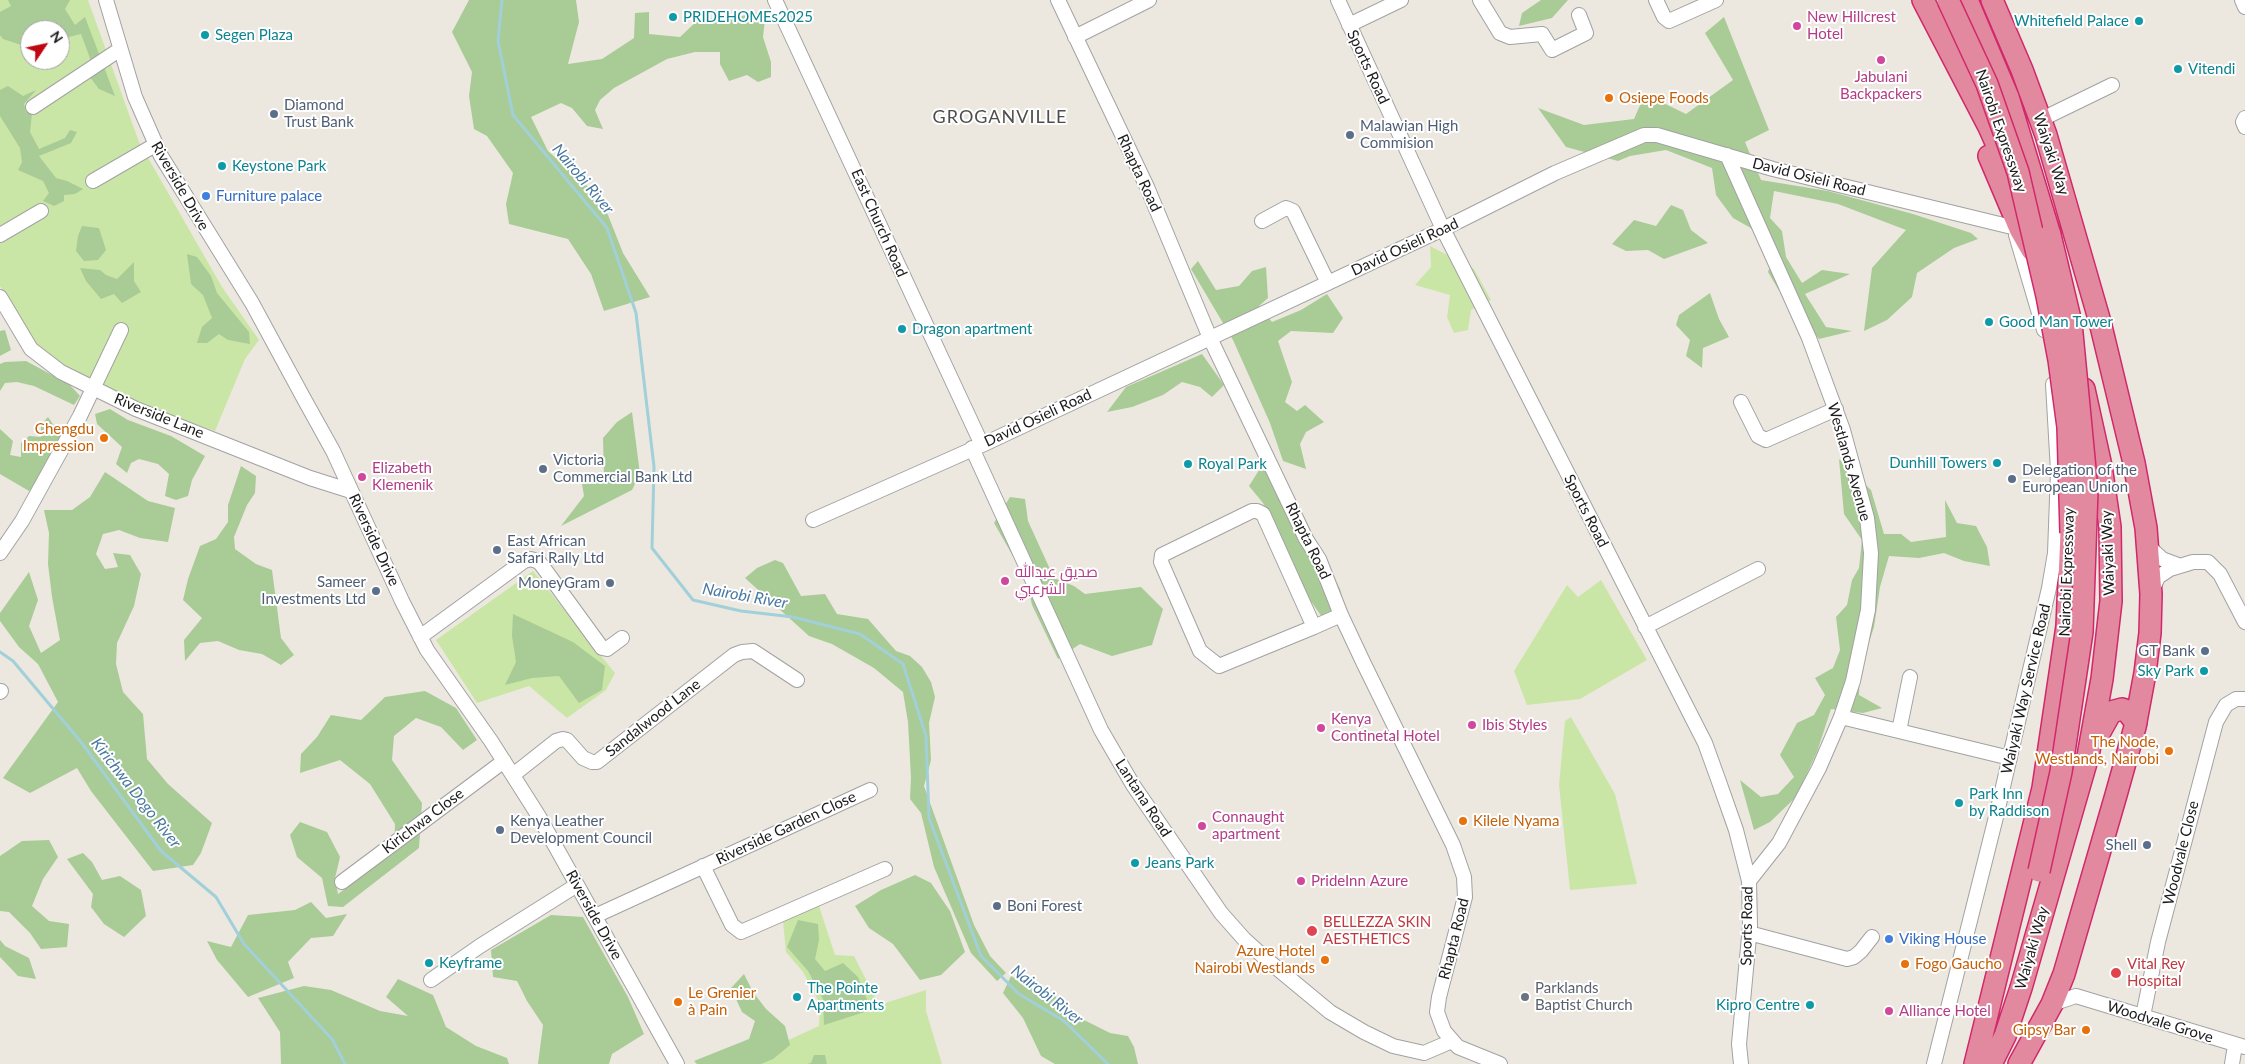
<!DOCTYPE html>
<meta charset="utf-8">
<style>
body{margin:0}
#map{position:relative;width:2245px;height:1064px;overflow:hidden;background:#ece8e0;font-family:Lato,sans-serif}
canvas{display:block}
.north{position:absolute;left:20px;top:20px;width:50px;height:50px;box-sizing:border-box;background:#fff;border:1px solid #a4a4a4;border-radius:50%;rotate:56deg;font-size:14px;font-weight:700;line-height:20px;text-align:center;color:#1b1b1b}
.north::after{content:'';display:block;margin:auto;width:18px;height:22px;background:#c00611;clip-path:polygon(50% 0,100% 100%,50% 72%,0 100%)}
</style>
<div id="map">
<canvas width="2245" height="1064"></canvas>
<div class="north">N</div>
</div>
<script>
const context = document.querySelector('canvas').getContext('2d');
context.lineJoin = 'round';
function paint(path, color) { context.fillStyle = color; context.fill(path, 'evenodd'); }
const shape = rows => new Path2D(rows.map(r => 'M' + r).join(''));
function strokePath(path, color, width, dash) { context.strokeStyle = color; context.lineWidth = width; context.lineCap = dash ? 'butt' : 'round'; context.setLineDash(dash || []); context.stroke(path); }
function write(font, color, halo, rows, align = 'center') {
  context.font = font + ' Lato,Cairo,sans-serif'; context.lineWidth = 4; context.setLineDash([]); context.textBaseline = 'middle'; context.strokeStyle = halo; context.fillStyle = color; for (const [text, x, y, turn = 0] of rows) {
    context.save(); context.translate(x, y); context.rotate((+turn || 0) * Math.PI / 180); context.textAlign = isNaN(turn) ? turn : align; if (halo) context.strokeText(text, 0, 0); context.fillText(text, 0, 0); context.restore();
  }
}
paint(shape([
 [0,0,88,0,139,142,222,287,259,340,245,359,215,431,170,416,86,380,34,346,0,286],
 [30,30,60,30,60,60,30,60],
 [1430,246,1474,269,1491,300,1471,310,1468,330,1454,333,1447,317,1450,295,1415,285,1431,267],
 [533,571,615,673,606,690,567,718,529,686,477,703,436,640],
 [1601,580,1647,660,1580,699,1527,705,1514,671,1567,585,1578,597],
 [1571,717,1615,794,1637,884,1570,890,1559,785,1565,721],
 [819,906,835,955,854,956,879,1005,926,990,926,1011,942,1064,736,1064,819,1026,820,1004,803,972,786,952,783,921]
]), '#cae6a6');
paint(shape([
 [8,0,70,0,65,9,75,25,85,17,115,96,99,89,83,68,91,61,81,34,60,39,60,30,30,30,30,45,21,45,3,39,0,35,0,12,11,6],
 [469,0,576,0,579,22,568,64,602,59,634,38,635,13,649,12,649,34,680,37,699,19,742,16,766,11,763,37,771,62,771,77,758,82,747,75,729,81,720,64,720,52,695,52,667,59,614,88,600,100,595,110,603,129,587,126,572,108,561,103,531,117,548,151,593,191,608,215,623,253,650,297,604,311,591,274,568,239,509,224,506,204,513,173,487,136,474,129,469,96,472,72,452,32],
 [1541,0,1568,0,1552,18,1519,26,1522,13],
 [1724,17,1769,130,1745,142,1761,180,1828,191,1913,214,1971,233,1978,239,1954,248,1917,273,1912,297,1887,320,1864,331,1872,268,1906,230,1838,204,1774,191,1770,218,1782,231,1786,257,1802,283,1822,270,1850,274,1805,294,1826,327,1852,331,1819,339,1778,289,1768,272,1776,249,1749,227,1733,218,1716,195,1712,168,1666,150,1630,156,1618,161,1566,147,1538,108,1584,125,1634,119,1645,94,1686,114,1733,80,1705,33],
 [8,86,23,96,36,90,24,104,26,112,32,113,30,132,39,149,65,138,70,130,77,132,71,143,39,156,56,178,67,181,83,189,75,194,64,195,64,201,54,206,43,201,49,193,43,181,18,170,22,162,20,148,0,116,0,90],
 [1671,205,1683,210,1691,230,1708,243,1664,259,1648,250,1626,251,1612,244,1634,220,1656,226],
 [82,226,99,228,106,250,98,260,84,261,76,251,78,236],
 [187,254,197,257,211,276,217,293,249,332,250,344,228,340,219,334,207,343,197,343,202,327,212,318,203,295,191,284],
 [1198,261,1216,290,1239,286,1252,271,1266,267,1268,298,1259,306,1272,322,1301,310,1327,294,1343,318,1333,333,1291,331,1278,341,1292,382,1285,402,1297,411,1305,405,1324,422,1306,432,1300,444,1306,469,1283,461,1270,423,1233,340,1191,269],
 [134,262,134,281,141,292,122,303,114,294,101,299,86,281,80,268,100,270,106,275,117,279],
 [1710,293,1719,319,1729,337,1703,348,1702,368,1686,356,1690,340,1676,325,1679,315],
 [5,330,11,350,0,356,0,331],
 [1202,354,1224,385,1212,397,1200,387,1182,382,1163,395,1132,407,1107,412,1126,387],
 [26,361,69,384,80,396,74,405,34,386,17,382,5,383,0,391,0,364,5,362],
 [110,409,128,420,171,436,205,456,192,480,188,496,176,500,165,496,169,474,158,464,139,459,131,463,127,473,116,464,122,447,97,424,95,414],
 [632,412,640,474,632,490,561,526,584,496,581,478,604,476,603,438,617,422],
 [48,417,61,436,38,484,29,491,0,474,0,429,13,441,10,455,21,457,21,443,29,436,41,437,41,425],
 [1839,459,1871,490,1884,534,1901,534,1911,542,1946,537,1945,500,1957,523,1976,526,1987,547,1990,566,1964,561,1944,553,1919,558,1889,556,1880,587,1874,627,1860,670,1859,695,1882,708,1863,713,1831,709,1817,752,1796,797,1770,822,1754,830,1740,780,1761,797,1778,794,1794,777,1780,755,1797,723,1814,715,1825,695,1815,678,1833,668,1840,650,1836,617,1847,605,1852,580,1859,568,1862,540,1844,514],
 [241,466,256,476,255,493,247,505,234,537,235,549,256,564,272,570,281,638,294,655,281,665,262,654,239,650,218,641,200,643,185,661,184,640,202,618,183,600,188,579,200,546,216,539,228,522,228,505],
 [1261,467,1292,493,1340,589,1344,603,1322,617,1310,600,1263,503,1249,486],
 [105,472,148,501,175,508,168,542,140,538,119,530,103,534,96,554,105,569,118,567,113,553,130,555,141,574,134,606,117,643,116,664,123,692,143,714,147,759,168,784,212,823,201,853,193,865,153,871,91,791,77,768,30,793,3,778,58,702,38,664,19,647,0,621,0,613,29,572,38,600,29,626,41,653,60,640,52,597,48,564,49,533,44,510,72,510,90,497],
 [1010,497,1025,499,1028,521,1054,578,1074,586,1085,594,1141,587,1163,609,1152,645,1112,656,1080,644,1058,659,1032,605,1026,579,994,523],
 [775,560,783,563,801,596,825,594,837,614,868,619,896,651,910,656,922,667,931,682,935,697,929,723,931,760,924,786,974,925,990,956,1006,973,997,981,971,953,934,867,921,813,910,799,911,778,908,722,903,692,874,668,832,644,809,636,745,578,757,568],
 [513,614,573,642,605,666,602,690,579,703,559,676,532,678,505,685,516,662,512,636],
 [425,691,456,708,477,740,463,750,441,727,416,718,394,736,392,760,422,803,419,848,343,907,328,906,322,878,297,857,290,835,300,822,327,832,340,857,335,878,338,894,394,852,395,824,370,784,340,760,300,773,301,754,317,737,331,715,361,720,385,697],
 [49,840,58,857,43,879,32,906,49,921,69,924,67,947,41,949,30,933,9,912,0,911,0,856,22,841],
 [83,853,92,862,102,880,120,876,141,890,146,916,124,937,104,924,91,907,93,894,67,859],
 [915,875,931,883,950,911,965,952,941,975,920,980,893,944,869,928,855,906,881,890],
 [311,902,326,918,347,914,333,936,311,938,288,962,294,978,248,997,217,960,207,941,231,947,248,915,295,910],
 [551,915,583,917,628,997,644,1034,612,1054,609,1064,538,1064,543,1025,527,1001,517,981,493,977,491,950],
 [798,920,818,924,819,940,815,959,825,971,843,963,858,977,871,1010,824,1025,823,999,808,971,787,947],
 [0,940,5,946,29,958,36,979,18,976,0,957],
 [744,974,753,992,766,1009,785,1026,790,1045,773,1059,761,1064,697,1064,694,1061,749,1039,755,1021,742,1012,731,988],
 [1011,976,1032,988,1052,992,1068,1012,1110,1033,1128,1036,1134,1047,1138,1064,1055,1064,1041,1056,1023,1018,1003,993],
 [398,979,433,995,446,1027,476,1046,507,1058,509,1064,281,1064,280,1032,258,998,304,986,331,990,380,1011,408,1016,386,997],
 [814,1055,825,1055,827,1064,807,1064,811,1063]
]), '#a9cb96');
strokePath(shape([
 [502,0,498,41,513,115,607,228,636,313,654,467,652,548,693,600,741,611,793,617,860,634,903,664,926,736,929,818,981,956,1019,994,1064,1021,1108,1064],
 [0,652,13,661,81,742,161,851,216,897,244,944,332,1039,345,1064]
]), '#a1d0d9', 3);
const minor = shape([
 [106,0,135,97,161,156,252,303,303,397,333,451,402,601,427,650,491,741,538,815,677,1064],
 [775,0,982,445],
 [1058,0,1147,187,1210,338,1306,539,1319,559,1341,615,1364,664,1453,845,1464,877,1465,897,1439,997,1437,1012,1444,1031,1458,1047,1500,1064],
 [1338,0,1443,229,1705,743,1718,779,1736,830,1749,881,1750,926,1739,1044,1741,1064],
 [1480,0,1500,33,1510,37,1542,34,1552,50,1586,33,1579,15],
 [1656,0,1664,17,1669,21,1716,0],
 [2242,0,2245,7],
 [1349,25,1401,0],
 [1075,37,1149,0],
 [33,107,119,50],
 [2245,118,2243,122,2245,127],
 [2040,120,2112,85],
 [1727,155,1809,338,1843,430,1867,518,1871,553,1868,610,1853,681,1841,717,1819,768,1779,843,1749,881],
 [93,181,155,145],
 [1262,221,1286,208,1293,211,1328,283],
 [0,235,41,211],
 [2016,235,2044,330],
 [0,297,31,349,61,372,136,409,310,478,351,491],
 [1741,402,1758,436,1766,440,1836,409],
 [972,448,1101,730,1133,785,1221,913,1244,939,1266,959,1330,1012,1364,1032,1393,1046,1424,1053,1452,1041],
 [813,520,982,445,1443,229,1555,173,1644,135,1657,135,1773,169,2020,229],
 [2149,547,2162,559,2178,565],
 [0,553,22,521,80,416,121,330],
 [2152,591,2158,577,2170,569,2193,562,2208,562,2220,574,2245,622],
 [1314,627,1263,514,1257,511,1252,511,1162,555,1161,562,1200,651,1219,666,1314,627,1341,615],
 [1645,627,1758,569],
 [420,637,524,561,531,559,539,562,543,567,602,648,607,649,622,638],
 [0,692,1,691],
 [1841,717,2010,758],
 [1899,731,1910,677],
 [513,775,556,741,563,739,567,740,583,758,592,762,597,762,734,655,742,652,753,651,797,680],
 [703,866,732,925,741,932,885,869],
 [342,882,504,761],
 [595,916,870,790],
 [1749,933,1847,959,1854,957,1861,951,1872,937],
 [431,980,480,946,577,885],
 [2052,1004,2076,996,2245,1047],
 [2143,1016,2158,942,2216,722,2226,705,2236,699,2245,699],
 [1934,1064,1996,817,2049,588,2055,553,2058,471,2053,384],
 [2232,1064,2235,1045]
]);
const highway = shape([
 [1923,0,1989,127,2009,172],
 [1967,0,2008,97,2050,235],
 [1992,0,2022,70,2046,135,2100,322,2134,463,2146,528,2151,594,2150,633,2145,673,2135,727,2116,795,2064,974,2052,1004,2019,1064],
 [1989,156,2020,229,2032,250,2038,253],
 [2097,737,2111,712,2122,709,2127,711,2136,723],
 [1975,1064,2043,788,2067,626,2071,533],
 [1991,1064,2005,1036,2021,988,2088,756,2102,679,2111,601,2110,527,2101,466,2084,389]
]);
strokePath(minor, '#a2a2a2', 16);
strokePath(highway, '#d0286b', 24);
strokePath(minor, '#fff', 14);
strokePath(highway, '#e3899f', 21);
const highwayBridge = shape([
 [1948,0,1987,84,2018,172,2047,296,2059,360,2068,427,2071,533],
 [2039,871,2061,772,2082,632,2087,490,2071,323,2050,235]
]);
strokePath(highwayBridge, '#d0286b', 24, []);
strokePath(highwayBridge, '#e3899f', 21);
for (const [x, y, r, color] of [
 [673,17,5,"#0f9aa8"],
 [2139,21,5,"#0f9aa8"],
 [1797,26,5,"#d1479c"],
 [205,35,5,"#0f9aa8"],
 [1881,60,5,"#d1479c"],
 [2178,69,5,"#0f9aa8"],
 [1609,98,5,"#e8710a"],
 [274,114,5,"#5c6f8a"],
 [1350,135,5,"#5c6f8a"],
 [222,166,5,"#0f9aa8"],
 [206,196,5,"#3f7fe0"],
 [1989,322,5,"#0f9aa8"],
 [902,329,5,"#0f9aa8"],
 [104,438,5,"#e8710a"],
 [1997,463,5,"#0f9aa8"],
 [1188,464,5,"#0f9aa8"],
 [543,469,5,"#5c6f8a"],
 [362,477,5,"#d1479c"],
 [2012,479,5,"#5c6f8a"],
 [497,550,5,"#5c6f8a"],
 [1005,581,5,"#d1479c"],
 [610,583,5,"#5c6f8a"],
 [376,591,5,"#5c6f8a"],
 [2205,651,5,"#5c6f8a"],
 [2204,671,5,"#0f9aa8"],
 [1472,725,5,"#d1479c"],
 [1321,728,5,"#d1479c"],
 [2169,751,5,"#e8710a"],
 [1959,803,5,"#0f9aa8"],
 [1463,821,5,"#e8710a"],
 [1202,826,5,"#d1479c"],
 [500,830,5,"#5c6f8a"],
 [2147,845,5,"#5c6f8a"],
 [1135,863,5,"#0f9aa8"],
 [1301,881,5,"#d1479c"],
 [997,906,5,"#5c6f8a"],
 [1312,931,6,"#e0444e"],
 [1889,939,5,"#3f7fe0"],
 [1325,960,5,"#e8710a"],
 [429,963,5,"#0f9aa8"],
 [1905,964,5,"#e8710a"],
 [2116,973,6,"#e0444e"],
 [797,997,5,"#0f9aa8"],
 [1525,997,5,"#6b7280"],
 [678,1002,5,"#e8710a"],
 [1810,1005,5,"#0f9aa8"],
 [1889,1011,5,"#d1479c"],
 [2086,1030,5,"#e8710a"]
]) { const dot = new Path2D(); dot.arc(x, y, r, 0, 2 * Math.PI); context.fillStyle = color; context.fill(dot); strokePath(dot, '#fff', 2); }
write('15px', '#0d838f', '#fff', [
 ["PRIDEHOMEs2025",683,17],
 ["Whitefield Palace",2129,21,"right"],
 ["Segen Plaza",215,35],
 ["Vitendi",2188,69],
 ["Keystone Park",232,166],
 ["Good Man Tower",1999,322],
 ["Dragon apartment",912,329],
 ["Dunhill Towers",1987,463,"right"],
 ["Royal Park",1198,464],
 ["Sky Park",2194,671,"right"],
 ["Park Inn",1969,794],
 ["by Raddison",1969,811],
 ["Jeans Park",1145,863],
 ["Keyframe",439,963],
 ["The Pointe",807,988],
 ["Apartments",807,1005],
 ["Kipro Centre",1800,1005,"right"]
], 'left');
write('15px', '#b23c85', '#fff', [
 ["New Hillcrest",1807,17],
 ["Hotel",1807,34],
 ["Jabulani",1881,77,"center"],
 ["Backpackers",1881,94,"center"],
 ["Elizabeth",372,468],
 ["Klemenik",372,485],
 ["صديق عبدالله",1015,572],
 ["الشرعبي",1015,589],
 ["Kenya",1331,719],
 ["Continetal Hotel",1331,736],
 ["Ibis Styles",1482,725],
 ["Connaught",1212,817],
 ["apartment",1212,834],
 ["PrideInn Azure",1311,881],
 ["Alliance Hotel",1899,1011]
], 'left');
write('15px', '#1b1b1b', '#fff', [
 ["Sports Road",1368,67,65],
 ["Nairobi Expressway",2001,131,71],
 ["Waiyaki Way",2051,154,72],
 ["Rhapta Road",1139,173,65],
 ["David Osieli Road",1809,177,14],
 ["Riverside Drive",180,186,60],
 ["East Church Road",879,223,66],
 ["David Osieli Road",1405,247,-25],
 ["Riverside Lane",159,416,22],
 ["David Osieli Road",1038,418,-25],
 ["Westlands Avenue",1849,462,74],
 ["Sports Road",1586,511,63],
 ["Riverside Drive",374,540,65],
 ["Rhapta Road",1308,541,64],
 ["Waiyaki Way",2108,553,-92],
 ["Nairobi Expressway",2067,572,-88],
 ["Waiyaki Way Service Road",2026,689,-77],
 ["Sandalwood Lane",653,718,-38],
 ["Lantana Road",1143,798,57],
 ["Kirichwa Close",423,821,-37],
 ["Riverside Garden Close",786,828,-25],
 ["Woodvale Close",2181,853,-76],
 ["Riverside Drive",594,915,61],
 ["Sports Road",1747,926,-89],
 ["Rhapta Road",1454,939,-76],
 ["Waiyaki Way",2032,948,-74],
 ["Woodvale Grove",2160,1022,17]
]);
write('15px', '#c56008', '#fff', [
 ["Osiepe Foods",1619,98],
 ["Chengdu",94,429,"right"],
 ["Impression",94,446,"right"],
 ["The Node,",2159,742,"right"],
 ["Westlands, Nairobi",2159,759,"right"],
 ["Kilele Nyama",1473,821],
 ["Azure Hotel",1315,951,"right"],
 ["Nairobi Westlands",1315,968,"right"],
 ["Fogo Gaucho",1915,964],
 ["Le Grenier",688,993],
 ["à Pain",688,1010],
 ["Gipsy Bar",2076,1030,"right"]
], 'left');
write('15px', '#4e5e75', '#fff', [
 ["Diamond",284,105],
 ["Trust Bank",284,122],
 ["Malawian High",1360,126],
 ["Commision",1360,143],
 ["Victoria",553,460],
 ["Commercial Bank Ltd",553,477],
 ["Delegation of the",2022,470],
 ["European Union",2022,487],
 ["East African",507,541],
 ["Safari Rally Ltd",507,558],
 ["Sameer",366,582,"right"],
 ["Investments Ltd",366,599,"right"],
 ["MoneyGram",600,583,"right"],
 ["GT Bank",2195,651,"right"],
 ["Kenya Leather",510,821],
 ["Development Council",510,838],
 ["Shell",2137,845,"right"],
 ["Boni Forest",1007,906]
], 'left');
write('15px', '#366cbe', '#fff', [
 ["Furniture palace",216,196],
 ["Viking House",1899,939]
], 'left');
write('15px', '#be3a42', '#fff', [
 ["BELLEZZA SKIN",1323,922],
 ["AESTHETICS",1323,939],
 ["Vital Rey",2127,964],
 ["Hospital",2127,981]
], 'left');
write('15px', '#5b616d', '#fff', [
 ["Parklands",1535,988],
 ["Baptist Church",1535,1005]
], 'left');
write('italic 16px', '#4879a0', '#fff', [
 ["Nairobi River",583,179,50],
 ["Nairobi River",745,596,10],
 ["Kirichwa Dogo River",136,793,52],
 ["Nairobi River",1047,995,38]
]);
context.letterSpacing = '1px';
write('18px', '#4e4e4e', '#fff', [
 ["GROGANVILLE",1000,117]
]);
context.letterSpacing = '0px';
</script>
